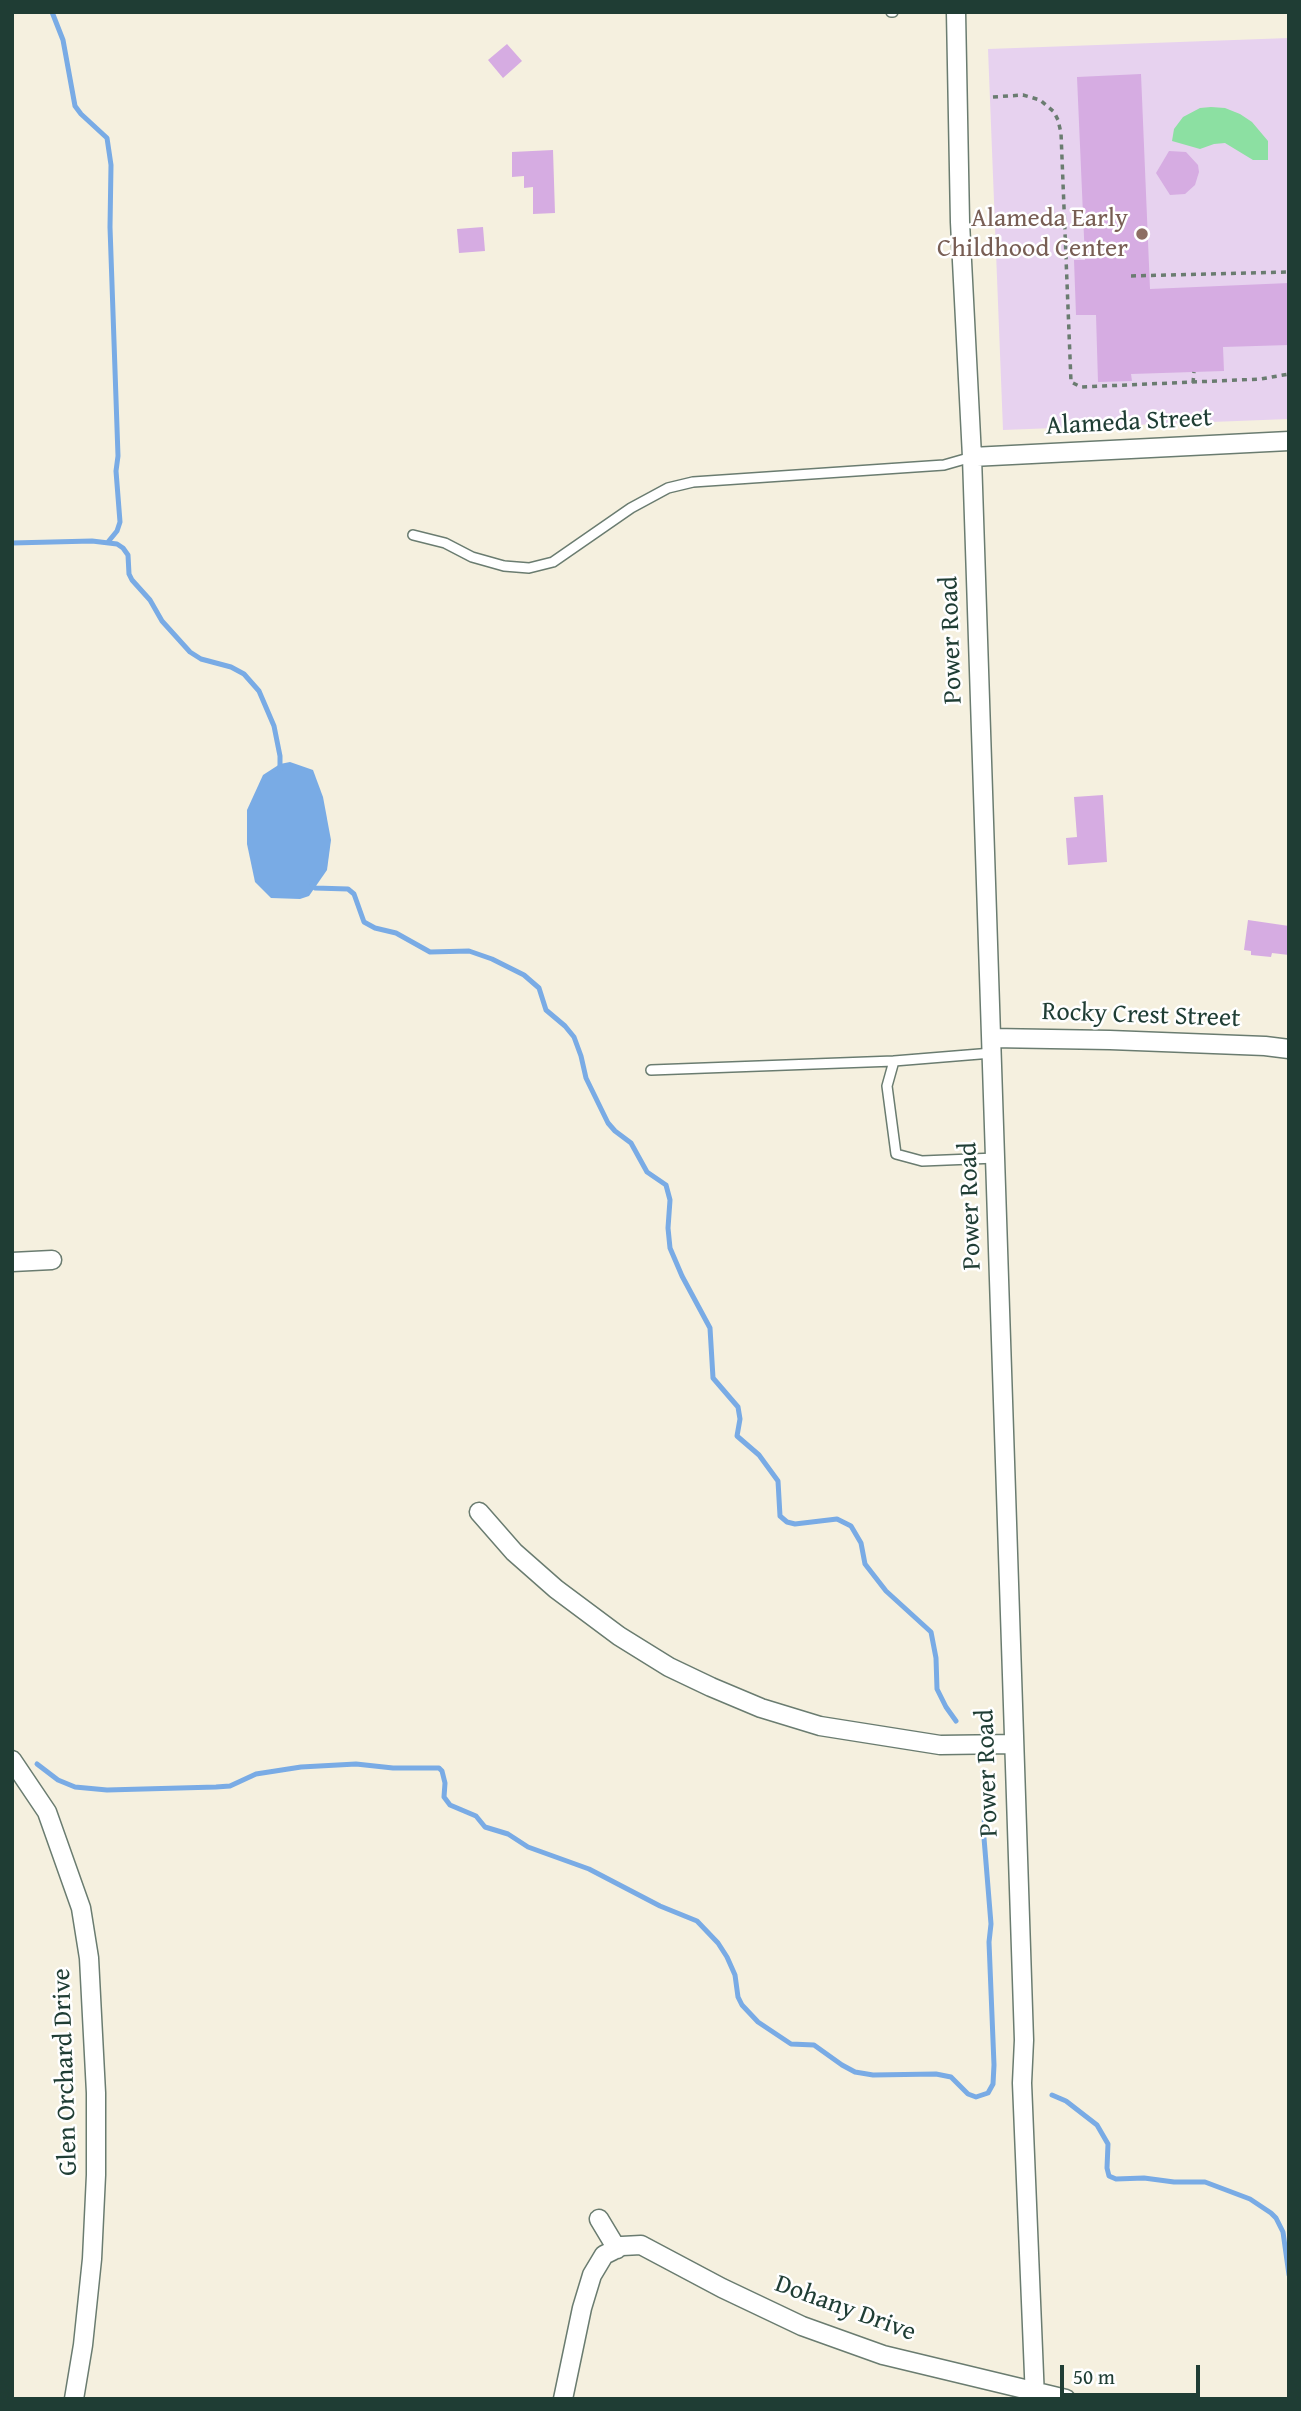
<!DOCTYPE html>
<style>
body{margin:0}
#map{position:relative;width:1301px;height:2411px;overflow:hidden;background:#f5f0df;font-family:"Gentium Book Plus",serif}
canvas{display:block}
.frame{position:absolute;inset:0;border:14px solid #1f3d34;pointer-events:none}
.scale{position:absolute;left:1060px;top:2365px;width:140px;height:32px;box-sizing:border-box;border:4px solid #1f3d34;border-top:0;padding-left:9px;font-size:21px;line-height:24px;white-space:nowrap;color:#1f3d34;-webkit-text-stroke:5px #fff;paint-order:stroke}
</style>
<div id="map">
<canvas width="1301" height="2411"></canvas>
<div class="frame"></div>
<div class="scale">50 m</div>
</div>
<script>
const context = document.querySelector('canvas').getContext('2d');
context.lineJoin = 'round';
function paint(path, color) { context.fillStyle = color; context.fill(path, 'evenodd'); }
const shape = rows => new Path2D(rows.map(r => 'M' + r).join(''));
function strokePath(path, color, width, dash) { context.strokeStyle = color; context.lineWidth = width; context.lineCap = dash ? 'butt' : 'round'; context.setLineDash(dash || []); context.stroke(path); }
function write(font, color, halo, rows, align = 'center') {
  context.font = font + ' "Gentium Book Plus",serif'; context.lineWidth = 5; context.setLineDash([]); context.textBaseline = 'middle'; context.strokeStyle = halo; context.fillStyle = color; for (const [text, x, y, turn = 0] of rows) {
    context.save(); context.translate(x, y); context.rotate((+turn || 0) * Math.PI / 180); context.textAlign = isNaN(turn) ? turn : align; if (halo) context.strokeText(text, 0, 0); context.fillText(text, 0, 0); context.restore();
  }
}
paint(shape([
 [1289,38,1289,419,1003,430,988,49]
]), '#e7d2ef');
paint(shape([
 [1211,107,1225,108,1240,114,1252,122,1268,141,1268,160,1253,160,1225,143,1214,144,1200,149,1172,141,1174,129,1183,117,1200,108]
]), '#8ce0a2');
paint(shape([
 [290,762,313,770,323,797,331,840,327,870,309,896,300,899,271,898,255,882,247,844,247,810,263,775,280,764]
]), '#79abe5');
strokePath(shape([
 [52,12,63,40,75,106,81,114,107,138,111,165,110,227,118,456,116,471,120,522,117,531,108,542],
 [12,543,92,541,117,544,123,548,128,555,129,574,132,580,150,600,162,621,190,652,201,659,231,667,244,674,259,691,274,726,280,756,280,770],
 [312,884,315,888,348,889,354,894,364,922,375,928,396,933,430,952,469,951,492,959,524,975,539,988,546,1010,565,1026,574,1037,581,1056,586,1078,608,1123,615,1131,631,1143,647,1172,666,1185,670,1200,668,1228,670,1248,682,1276,710,1328,713,1378,738,1407,740,1419,737,1436,759,1455,778,1481,780,1516,787,1522,795,1524,837,1519,851,1526,861,1543,865,1564,886,1591,931,1632,936,1658,937,1689,946,1707,956,1721],
 [37,1764,58,1780,75,1787,107,1790,216,1787,230,1786,256,1774,301,1767,356,1764,393,1768,439,1768,442,1771,445,1783,444,1797,450,1805,476,1816,485,1827,508,1834,528,1847,589,1869,660,1906,697,1921,718,1943,727,1957,735,1975,738,1997,742,2005,758,2022,791,2044,814,2045,842,2065,855,2072,873,2075,936,2074,951,2077,968,2094,976,2097,988,2093,993,2084,994,2065,989,1942,991,1924,984,1838,985,1781],
 [1052,2095,1066,2101,1097,2125,1108,2144,1107,2168,1109,2176,1116,2179,1144,2178,1174,2182,1205,2182,1250,2199,1271,2213,1276,2218,1283,2232,1289,2275]
]), '#79abe5', 5);
paint(shape([
 [507,44,522,61,503,78,488,60],
 [1141,74,1150,289,1289,283,1289,345,1223,347,1224,371,1131,374,1132,381,1098,382,1096,315,1076,315,1074,260,1085,260,1077,77],
 [553,150,555,213,533,214,533,187,524,188,524,176,512,177,512,152],
 [1169,151,1186,152,1198,165,1199,172,1195,185,1185,194,1170,195,1156,173],
 [483,227,485,251,459,253,457,229],
 [1103,795,1107,862,1068,865,1066,838,1077,837,1074,797],
 [1248,920,1289,926,1289,955,1272,953,1271,957,1251,955,1251,951,1244,950]
]), '#d6ace2');
const service = shape([
 [891,12,893,12],
 [413,535,445,543,472,557,504,566,529,568,553,562,631,508,668,488,693,482,944,465,972,457],
 [992,1053,894,1061,887,1086,896,1154,922,1161,996,1158],
 [651,1070,894,1061]
]);
const minor = shape([
 [956,12,960,222,972,457,1024,2040,1022,2083,1035,2399],
 [972,457,1289,441],
 [992,1038,1110,1040,1265,1046,1289,1049],
 [12,1262,52,1260],
 [479,1512,514,1552,556,1589,619,1636,669,1667,711,1687,761,1708,820,1726,940,1745,1014,1744],
 [12,1760,47,1812,81,1908,89,1958,96,2093,96,2175,92,2259,83,2345,74,2399],
 [599,2219,617,2249],
 [563,2399,582,2308,592,2275,604,2255,622,2246,641,2245,722,2288,802,2326,883,2355,1066,2399]
]);
strokePath(service, '#6a7c70', 12);
strokePath(minor, '#6a7c70', 21);
strokePath(shape([
 [993,97,1023,95,1040,100,1054,112,1058,120,1061,133,1071,382,1081,387,1261,379,1289,374],
 [1131,276,1289,272],
 [1193,383,1194,372]
]), '#6a7c70', 3.5, [5, 5]);
strokePath(service, '#fff', 9);
strokePath(minor, '#fff', 18);
for (const [x, y, r, color] of [
 [1142,234,7,"#8d6e63"]
]) { const dot = new Path2D(); dot.arc(x, y, r, 0, 2 * Math.PI); context.fillStyle = color; context.fill(dot); strokePath(dot, '#fff', 2.5); }
write('26px', '#785e54', '#fff', [
 ["Alameda Early",1128,219],
 ["Childhood Center",1128,249]
], 'right');
write('26px', '#1f3d34', '#fff', [
 ["Alameda Street",1129,423,-3],
 ["Power Road",952,640,-92],
 ["Rocky Crest Street",1141,1016,2],
 ["Power Road",971,1206,-92],
 ["Power Road",988,1773,-92],
 ["Glen Orchard Drive",66,2072,-92],
 ["Dohany Drive",845,2309,20]
]);
</script>
